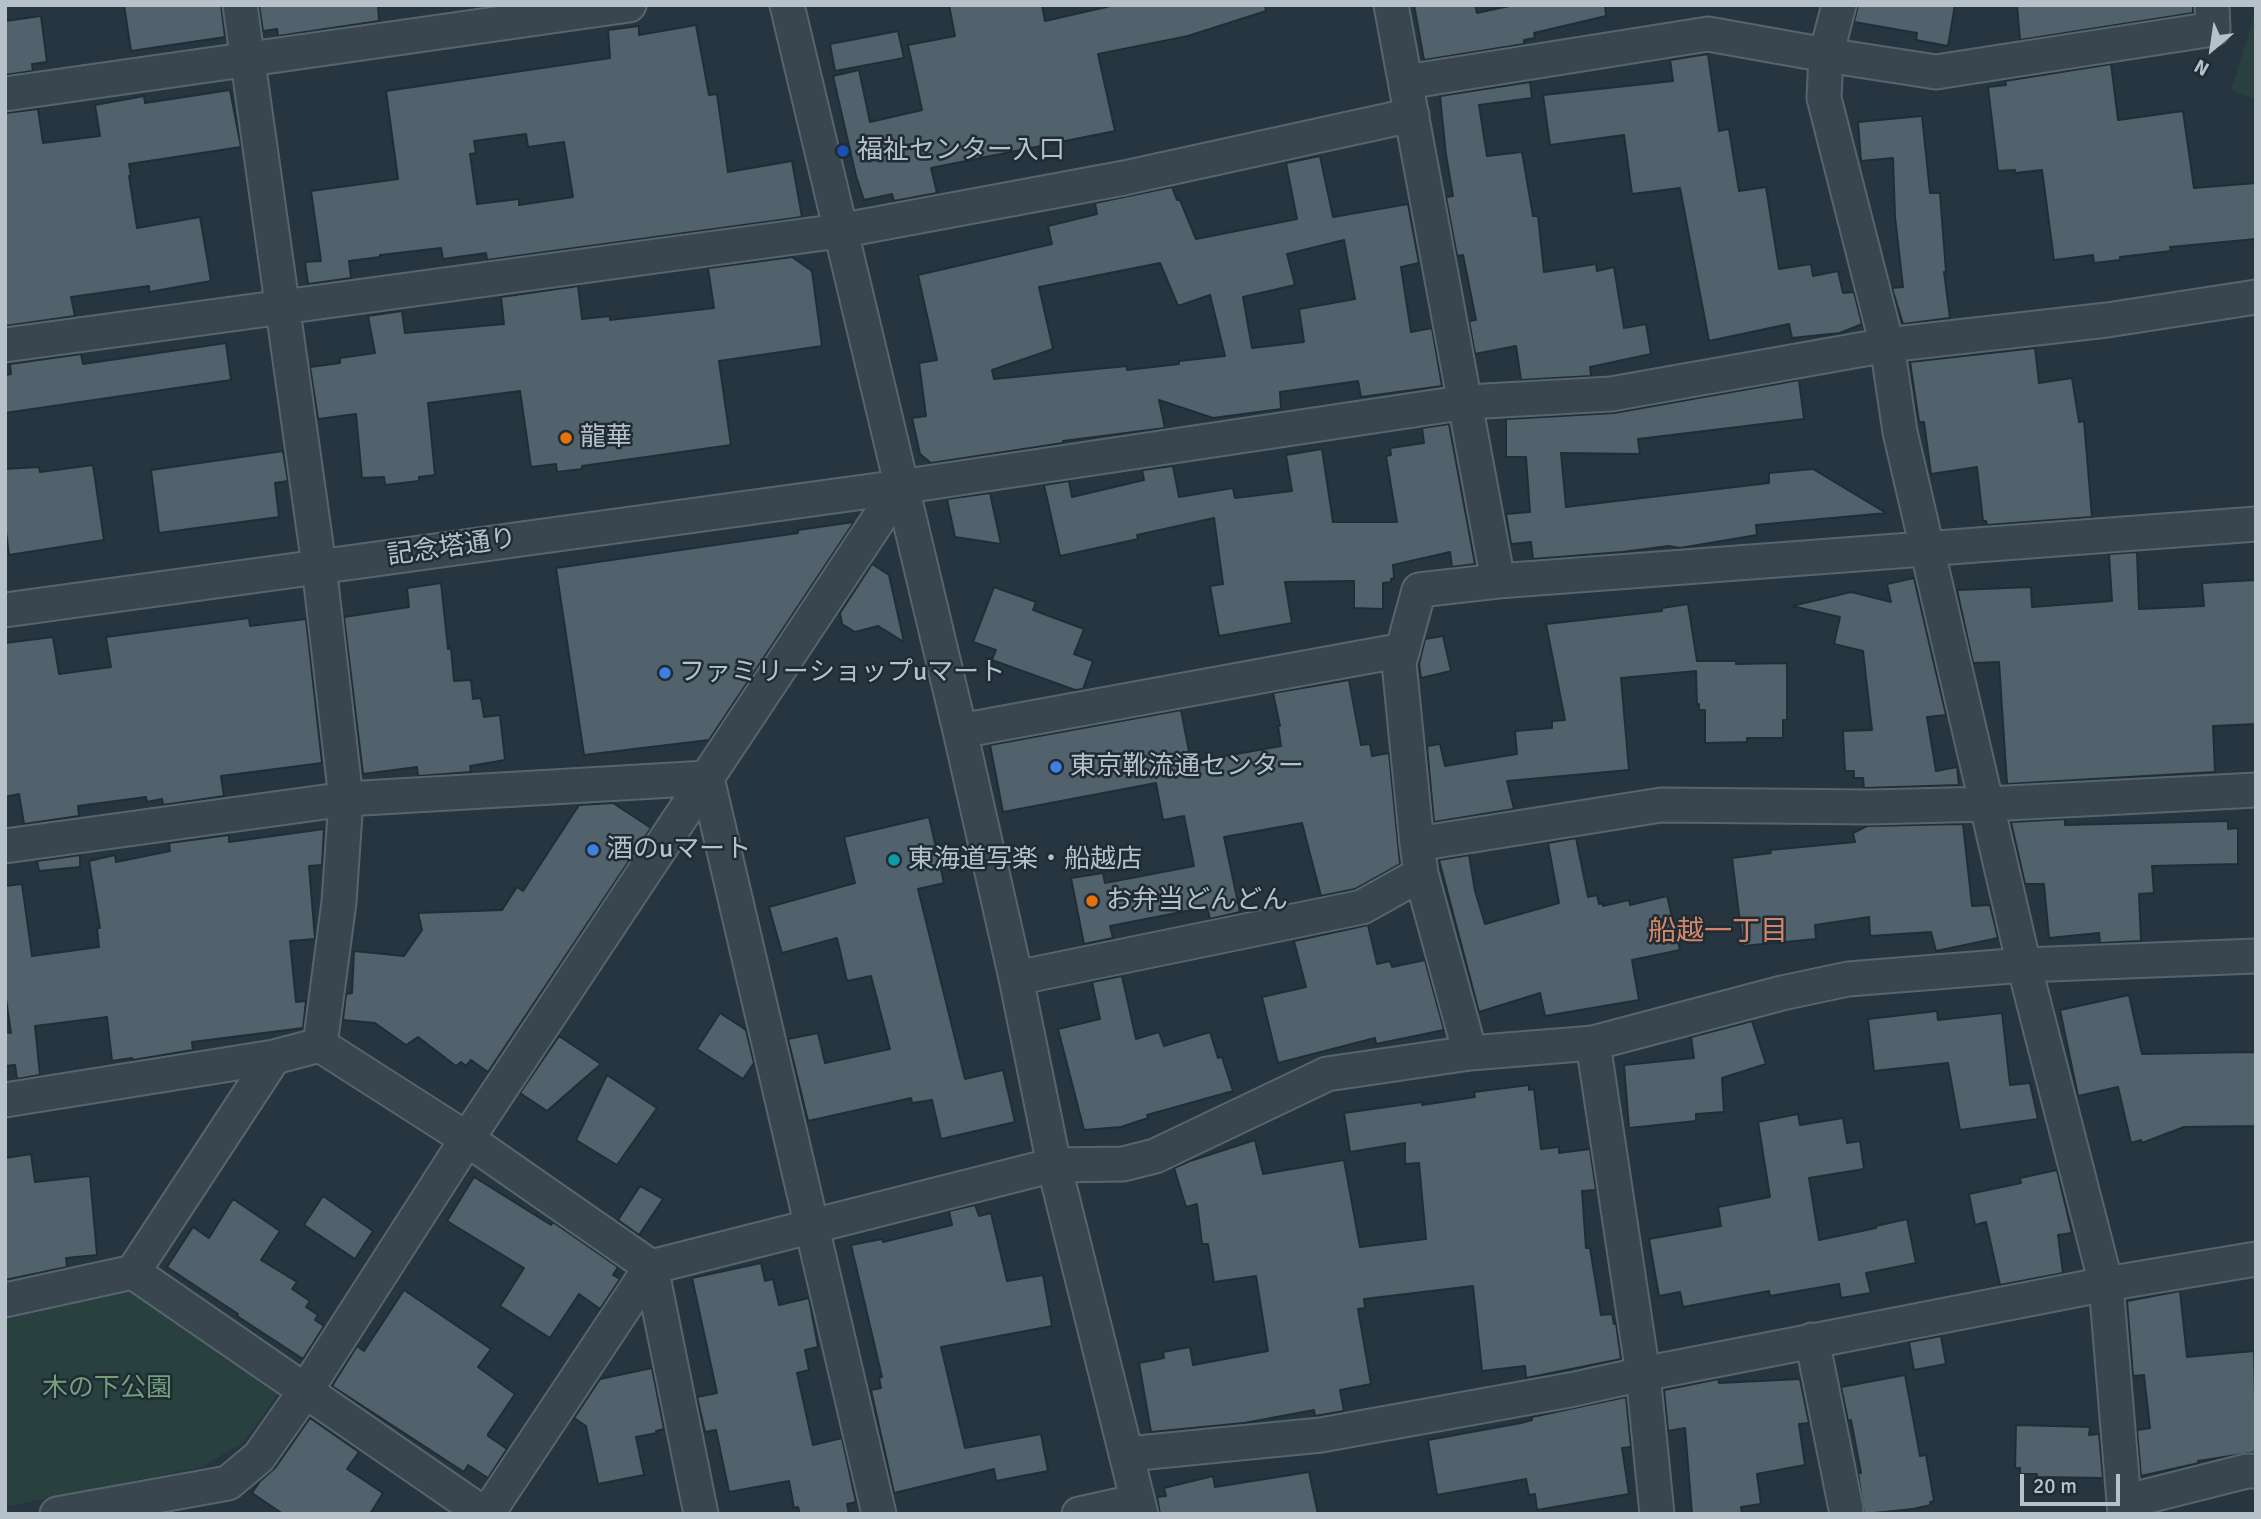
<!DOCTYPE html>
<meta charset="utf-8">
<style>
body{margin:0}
#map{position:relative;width:2261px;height:1519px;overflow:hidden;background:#263540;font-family:Signika,sans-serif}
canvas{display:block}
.frame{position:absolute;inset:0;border:7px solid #b6c1ca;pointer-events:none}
.north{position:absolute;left:2177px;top:14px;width:70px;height:70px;-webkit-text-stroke:5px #1f2b35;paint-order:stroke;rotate:209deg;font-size:19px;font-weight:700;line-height:28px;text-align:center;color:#b6c1ca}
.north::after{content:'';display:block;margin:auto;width:24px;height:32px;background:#b6c1ca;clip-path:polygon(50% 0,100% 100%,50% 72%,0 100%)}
.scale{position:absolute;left:2020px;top:1474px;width:100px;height:32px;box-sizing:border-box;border:4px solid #b6c1ca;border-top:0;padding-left:9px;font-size:21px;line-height:24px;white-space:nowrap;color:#b6c1ca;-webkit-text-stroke:5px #1f2b35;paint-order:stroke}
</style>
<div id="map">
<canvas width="2261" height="1519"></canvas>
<div class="frame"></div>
<div class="north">N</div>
<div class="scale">20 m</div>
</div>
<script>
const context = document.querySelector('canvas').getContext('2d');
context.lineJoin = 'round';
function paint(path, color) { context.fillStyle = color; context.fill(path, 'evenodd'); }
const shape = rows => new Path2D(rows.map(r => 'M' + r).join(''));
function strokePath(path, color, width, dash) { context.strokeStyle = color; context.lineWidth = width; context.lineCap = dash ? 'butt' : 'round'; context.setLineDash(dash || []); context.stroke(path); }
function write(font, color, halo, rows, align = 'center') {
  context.font = font + ' Signika,"Noto Sans JP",sans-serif'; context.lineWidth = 5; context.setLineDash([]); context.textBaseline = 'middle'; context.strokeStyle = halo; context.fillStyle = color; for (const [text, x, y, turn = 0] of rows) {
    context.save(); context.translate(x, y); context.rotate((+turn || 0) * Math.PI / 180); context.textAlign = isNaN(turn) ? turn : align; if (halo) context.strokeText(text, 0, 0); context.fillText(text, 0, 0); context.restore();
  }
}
paint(shape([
 [2256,11,2256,100,2231,90],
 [113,1290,132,1290,279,1392,244,1442,202,1467,5,1507,5,1312]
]), '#28413f');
const building = shape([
 [124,5,221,5,225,37,131,51,124,5],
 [259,5,378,5,379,21,278,36,277,29,263,31,259,5],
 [949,5,1042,5,1045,21,1115,5,1265,5,1266,11,1188,36,1098,54,1115,131,931,168,937,193,894,201,892,194,864,200,856,176,833,76,859,70,870,122,922,110,908,45,955,36,949,5],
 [1414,5,1475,5,1477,13,1514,5,1605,5,1606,16,1534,33,1535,38,1524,40,1524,44,1424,60,1414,5],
 [1858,5,1955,5,1948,46,1916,40,1917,33,1854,22,1858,5],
 [2017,5,2193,5,2193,13,2020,40,2017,5],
 [41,16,47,62,32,64,33,71,5,75,5,21,41,16],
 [696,25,709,95,717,94,728,172,792,161,802,217,487,260,486,253,443,259,441,248,380,255,380,257,349,261,351,278,308,284,305,262,321,261,311,191,398,179,386,91,610,58,608,30,639,26,639,35,696,25],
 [526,134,528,147,564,142,573,197,519,205,519,199,477,204,470,154,476,153,474,141,526,134],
 [898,31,904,58,835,71,830,44,898,31],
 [1708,54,1719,131,1729,129,1739,191,1766,187,1779,269,1811,264,1813,276,1838,271,1843,293,1854,292,1862,324,1840,333,1792,338,1789,324,1709,341,1680,188,1632,194,1624,135,1550,145,1543,95,1673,81,1670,60,1708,54],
 [2111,64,2118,120,2183,111,2194,188,2256,183,2256,239,2170,247,2171,251,2120,257,2120,260,2094,263,2093,255,2054,260,2042,170,2015,173,2015,170,1998,171,1988,87,2006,85,2005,81,2111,64],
 [1530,82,1532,98,1479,105,1487,156,1522,152,1533,216,1538,216,1544,272,1596,264,1597,271,1614,267,1624,328,1646,324,1651,354,1590,367,1591,376,1521,380,1516,346,1475,354,1469,321,1476,320,1463,255,1457,256,1446,197,1453,196,1446,155,1440,96,1530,82],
 [230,90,241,147,129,164,131,176,129,176,137,228,200,217,211,281,149,292,149,286,71,297,75,316,5,326,5,113,38,109,43,143,100,136,95,105,144,96,145,103,230,90],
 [1922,116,1930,193,1940,193,1946,272,1944,272,1950,318,1903,324,1892,288,1903,287,1895,217,1893,158,1861,161,1858,122,1922,116],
 [1320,156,1333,217,1408,204,1419,263,1401,267,1411,332,1432,328,1442,386,1361,397,1358,381,1280,392,1281,409,1213,418,1159,400,1165,428,1063,441,1063,443,931,463,920,454,912,418,926,416,919,363,937,360,918,275,1052,244,1048,226,1097,214,1095,203,1172,187,1177,200,1180,200,1196,239,1297,219,1286,163,1320,156],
 [1344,240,1355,299,1299,309,1304,342,1252,348,1243,297,1295,285,1287,254,1344,240],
 [1160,263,1178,306,1210,295,1225,356,1179,361,1179,364,1127,370,1127,366,994,379,992,370,1053,349,1039,287,1160,263],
 [792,257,812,271,822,346,719,361,731,445,582,466,582,469,557,472,556,464,531,467,520,391,428,403,435,475,419,477,419,481,385,485,384,477,362,478,356,414,318,419,310,367,340,363,340,358,375,353,368,316,402,311,405,333,504,324,501,297,578,286,582,319,610,316,610,320,714,308,708,268,792,257],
 [226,343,231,380,5,413,5,375,11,374,10,364,81,354,83,364,226,343],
 [2035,348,2039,383,2072,378,2079,422,2084,421,2092,517,1987,525,1986,521,1983,521,1977,467,1931,474,1924,422,1919,422,1910,362,2035,348],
 [1799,380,1804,419,1638,439,1640,454,1561,453,1566,507,1769,483,1769,473,1813,469,1886,513,1756,525,1757,535,1680,548,1669,546,1622,552,1533,559,1531,542,1511,544,1506,514,1530,512,1526,457,1506,457,1506,419,1614,413,1799,380],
 [1449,424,1475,564,1452,567,1450,552,1393,565,1394,578,1391,579,1391,582,1383,583,1383,609,1354,608,1354,581,1285,582,1292,623,1219,636,1210,586,1223,584,1214,518,1137,535,1138,539,1060,556,1044,485,1069,481,1072,497,1144,480,1142,470,1173,466,1179,497,1233,488,1235,498,1292,491,1286,455,1322,449,1333,522,1397,522,1386,456,1391,455,1390,448,1424,443,1422,428,1449,424],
 [283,451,288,481,275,483,279,517,159,533,151,470,283,451],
 [93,465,104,540,9,555,5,523,5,469,39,467,40,472,93,465],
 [990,493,1001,544,955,537,947,499,990,493],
 [854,522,709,740,584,755,556,568,798,533,798,530,854,522],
 [2137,552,2139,609,2204,606,2202,583,2256,580,2256,724,2213,726,2215,772,2007,784,1999,662,1973,663,1957,590,2031,587,2032,607,2112,601,2109,554,2137,552],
 [872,564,889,575,904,642,878,626,855,632,842,624,840,613,872,564],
 [1914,578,1946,715,1927,717,1936,771,1957,767,1959,785,1864,788,1863,778,1854,778,1854,771,1845,771,1843,731,1872,730,1863,651,1834,644,1840,617,1792,606,1851,592,1891,602,1887,584,1914,578],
 [441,583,448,649,451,648,454,681,471,680,473,699,481,698,484,717,500,715,505,760,470,766,471,772,418,776,417,767,363,774,344,617,409,607,407,588,441,583],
 [994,587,1036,602,1033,610,1084,629,1074,654,1093,661,1083,689,1075,690,992,660,996,650,973,642,994,587],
 [1688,604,1697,661,1736,661,1736,664,1787,663,1787,720,1783,720,1783,738,1747,738,1747,742,1705,743,1705,710,1699,710,1699,704,1697,705,1696,671,1621,678,1629,770,1507,781,1514,809,1434,822,1427,746,1440,744,1445,766,1517,754,1515,731,1552,728,1552,721,1565,720,1546,624,1662,611,1662,608,1688,604],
 [249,618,250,626,306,619,322,763,221,776,224,796,163,805,162,799,147,802,146,797,78,806,79,816,24,824,19,794,5,797,5,643,53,637,59,674,111,667,106,637,249,618],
 [1443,636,1451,671,1421,678,1419,664,1425,639,1443,636],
 [1349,680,1361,745,1370,744,1372,756,1389,753,1400,864,1355,889,1321,896,1302,823,1224,837,1240,912,1210,919,1207,907,1110,926,1113,938,1084,944,1071,878,1103,873,1105,883,1194,866,1184,816,1163,820,1156,783,1003,812,990,745,1181,710,1191,762,1281,746,1278,726,1280,726,1273,693,1349,680],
 [613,803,651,828,488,1072,471,1060,466,1066,461,1062,456,1066,418,1037,406,1045,375,1023,343,1020,346,994,352,993,354,951,404,956,422,930,418,913,502,910,517,887,523,891,579,805,613,803],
 [929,817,944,883,918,889,965,1079,1003,1070,1015,1122,941,1139,932,1100,912,1103,911,1098,808,1121,788,1039,818,1033,825,1063,890,1049,871,976,847,981,837,938,782,953,769,907,855,883,844,837,929,817],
 [2065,819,2065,825,2228,821,2228,829,2238,828,2238,864,2152,866,2154,893,2139,894,2141,941,2100,943,2099,933,2049,938,2044,884,2025,884,2011,822,2065,819],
 [1963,824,1972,906,1990,905,1998,938,1936,951,1931,932,1870,936,1869,917,1815,925,1816,939,1743,946,1732,858,1771,853,1770,850,1855,842,1853,833,1867,826,1963,824],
 [324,829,322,865,309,866,315,939,290,941,296,1002,306,1001,303,1028,192,1042,193,1050,133,1060,132,1058,112,1061,107,1017,35,1026,40,1075,17,1079,15,1065,5,1066,5,1032,11,1033,5,992,5,886,22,884,32,956,99,947,97,928,100,928,89,861,115,855,116,862,170,851,169,843,229,835,229,842,324,829],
 [1576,838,1588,897,1597,895,1599,904,1603,903,1603,906,1629,900,1630,905,1667,896,1680,950,1632,960,1639,1000,1545,1016,1540,993,1479,1012,1439,860,1469,855,1475,891,1485,924,1559,903,1548,843,1576,838],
 [80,855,80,867,39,871,37,861,80,855],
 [1368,925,1377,964,1390,961,1392,967,1425,960,1444,1030,1376,1044,1375,1038,1278,1063,1262,997,1306,987,1294,941,1368,925],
 [1122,976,1136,1039,1159,1032,1164,1046,1210,1032,1218,1058,1222,1057,1233,1091,1147,1115,1148,1118,1121,1127,1084,1130,1058,1029,1100,1019,1092,982,1122,976],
 [2129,995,2142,1054,2255,1052,2256,1126,2184,1127,2142,1143,2141,1140,2131,1143,2118,1087,2078,1096,2060,1010,2129,995],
 [1937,1011,1938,1020,2002,1013,2010,1085,2030,1083,2038,1119,1960,1130,1948,1063,1874,1071,1868,1019,1937,1011],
 [720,1013,746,1030,754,1063,743,1079,697,1049,720,1013],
 [1752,1021,1766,1064,1722,1078,1724,1112,1696,1114,1696,1121,1629,1128,1624,1065,1694,1058,1691,1037,1752,1021],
 [559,1036,601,1064,547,1111,520,1093,559,1036],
 [607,1075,657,1108,617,1165,576,1140,607,1075],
 [1529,1085,1529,1090,1534,1089,1541,1149,1559,1147,1559,1153,1590,1149,1596,1190,1582,1191,1586,1248,1590,1248,1601,1315,1612,1314,1614,1324,1616,1323,1621,1359,1526,1378,1525,1366,1482,1371,1473,1286,1364,1299,1365,1308,1358,1309,1371,1384,1340,1390,1344,1411,1315,1416,1314,1410,1244,1423,1151,1432,1139,1363,1164,1358,1163,1352,1190,1347,1193,1365,1268,1351,1256,1276,1214,1282,1208,1244,1202,1244,1197,1204,1186,1207,1174,1168,1190,1161,1255,1140,1263,1174,1344,1160,1360,1247,1426,1239,1419,1163,1405,1164,1405,1143,1350,1152,1344,1113,1422,1102,1422,1105,1475,1097,1474,1092,1529,1085],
 [1798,1114,1800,1125,1843,1118,1847,1143,1860,1141,1864,1169,1809,1178,1819,1240,1876,1228,1876,1226,1907,1219,1916,1263,1866,1273,1871,1293,1841,1298,1839,1284,1770,1296,1769,1291,1683,1307,1680,1292,1659,1296,1649,1239,1721,1226,1718,1207,1770,1197,1758,1122,1798,1114],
 [31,1154,35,1182,90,1176,97,1255,66,1258,67,1267,5,1280,5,1158,31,1154],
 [2057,1170,2072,1233,2058,1235,2063,1273,2000,1285,1986,1222,1975,1225,1969,1194,2021,1183,2020,1178,2057,1170],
 [474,1177,551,1225,553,1222,618,1267,613,1275,620,1279,600,1309,579,1294,550,1338,500,1306,524,1268,447,1221,474,1177],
 [640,1186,663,1199,639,1235,618,1220,640,1186],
 [323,1196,373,1231,355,1259,304,1225,323,1196],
 [233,1199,280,1231,261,1260,297,1282,292,1289,310,1301,306,1307,318,1315,315,1320,324,1326,303,1359,237,1316,238,1314,167,1267,193,1227,209,1238,233,1199],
 [975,1205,979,1216,991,1213,1007,1281,1043,1275,1052,1326,941,1347,965,1448,1041,1434,1048,1471,996,1481,994,1469,894,1493,871,1390,881,1388,879,1378,882,1377,851,1245,882,1239,883,1242,952,1225,949,1211,975,1205],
 [761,1263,765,1281,773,1279,779,1305,809,1298,818,1347,805,1350,809,1370,797,1373,813,1445,842,1438,856,1502,847,1504,849,1514,800,1514,798,1507,794,1508,789,1481,729,1492,716,1430,705,1432,697,1397,717,1393,692,1278,761,1263],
 [404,1290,491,1349,478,1367,515,1394,488,1434,488,1436,507,1449,488,1478,468,1465,464,1472,332,1386,357,1346,364,1351,404,1290],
 [2180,1291,2187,1357,2254,1351,2256,1452,2198,1461,2199,1463,2141,1476,2137,1430,2150,1428,2144,1375,2133,1376,2127,1301,2180,1291],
 [1941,1336,1946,1364,1914,1370,1909,1342,1941,1336],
 [652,1368,664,1429,656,1431,657,1433,636,1437,644,1475,598,1484,586,1426,574,1418,600,1379,652,1368],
 [1905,1375,1920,1456,1926,1455,1934,1501,1930,1502,1931,1505,1913,1509,1864,1514,1858,1473,1861,1473,1851,1420,1848,1421,1841,1387,1905,1375],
 [1718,1379,1719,1383,1800,1379,1809,1423,1799,1424,1805,1465,1757,1474,1761,1504,1741,1507,1742,1514,1692,1514,1685,1428,1668,1431,1664,1390,1718,1379],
 [1626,1397,1631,1447,1622,1448,1629,1494,1537,1510,1535,1494,1529,1495,1526,1479,1437,1495,1428,1440,1521,1423,1532,1420,1532,1417,1626,1397],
 [310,1418,359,1452,347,1469,383,1493,370,1514,283,1514,252,1493,260,1481,275,1468,310,1418],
 [2016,1425,2090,1427,2089,1435,2099,1434,2103,1478,2037,1477,2037,1474,2020,1474,2020,1468,2015,1468,2016,1425],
 [1309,1472,1318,1514,1160,1514,1157,1497,1166,1496,1164,1488,1213,1476,1215,1487,1309,1472]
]);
paint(building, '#51626c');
strokePath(building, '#212d37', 2);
const minor = shape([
 [240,5,319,566,346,799,339,902,320,1045],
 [787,5,960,731,1016,978,1054,1165,1141,1514],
 [1391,5,1498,581],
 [1839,5,1826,55,1824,98,1887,345,1900,432,2024,965,2106,1284,2125,1514],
 [1406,82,1708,34,1826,55,1936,72,2213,29,2212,5],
 [5,94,629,5],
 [5,345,839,231,1124,178,1412,115],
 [5,610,900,487,1467,402,1611,394,1887,345,2107,320,2256,297],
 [960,731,1403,650],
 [1417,844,1661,805,1871,807,1988,804,2256,790],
 [5,846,346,799,707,778,879,1514],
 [1016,978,1362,907,1421,874],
 [1593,1043,1643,1374,1657,1514],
 [1470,1053,1421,874,1417,844,1399,663,1419,590,1498,581,2256,524],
 [5,1100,274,1057,320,1045,467,1139,651,1267,701,1514],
 [133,1272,484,1514],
 [5,1300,133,1272,274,1057],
 [1812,1340,1846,1509],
 [1128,1454,1321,1435,1570,1390,1643,1374,2106,1284,2256,1259],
 [2124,1502,2247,1471,2256,1471],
 [57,1514,228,1483,259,1457,306,1390,467,1139,900,487],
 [487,1514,651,1267,1054,1165,1123,1164,1155,1156,1327,1074,1470,1053,1593,1043,1782,993,1848,979,2024,965,2256,956],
 [1079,1514,1138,1501]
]);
strokePath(minor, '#58646d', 37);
strokePath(minor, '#3a464f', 33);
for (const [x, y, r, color] of [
 [843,151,7,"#1a4fb4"],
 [566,438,7,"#e8710a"],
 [665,673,7,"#3f7fe0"],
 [1056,767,7,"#3f7fe0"],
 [593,850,7,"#3f7fe0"],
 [894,860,7,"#0f9aa8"],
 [1092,901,7,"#e8710a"]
]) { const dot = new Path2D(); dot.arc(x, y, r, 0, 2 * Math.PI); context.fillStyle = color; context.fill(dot); strokePath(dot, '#1f2b35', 2.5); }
write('26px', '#b6c1ca', '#1f2b35', [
 ["福祉センター入口",857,151],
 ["龍華",580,438],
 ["ファミリーショップuマート",679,673],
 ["東京靴流通センター",1070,767],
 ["酒のuマート",607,850],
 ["東海道写楽・船越店",908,860],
 ["お弁当どんどん",1106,901]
], 'left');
write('26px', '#b6c1ca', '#1f2b35', [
 ["記念塔通り",452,548,-8]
]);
write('26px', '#759f78', '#1f2b35', [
 ["木の下公園",107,1389]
]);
write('28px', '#d48567', '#1f2b35', [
 ["船越一丁目",1718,933]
]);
</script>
